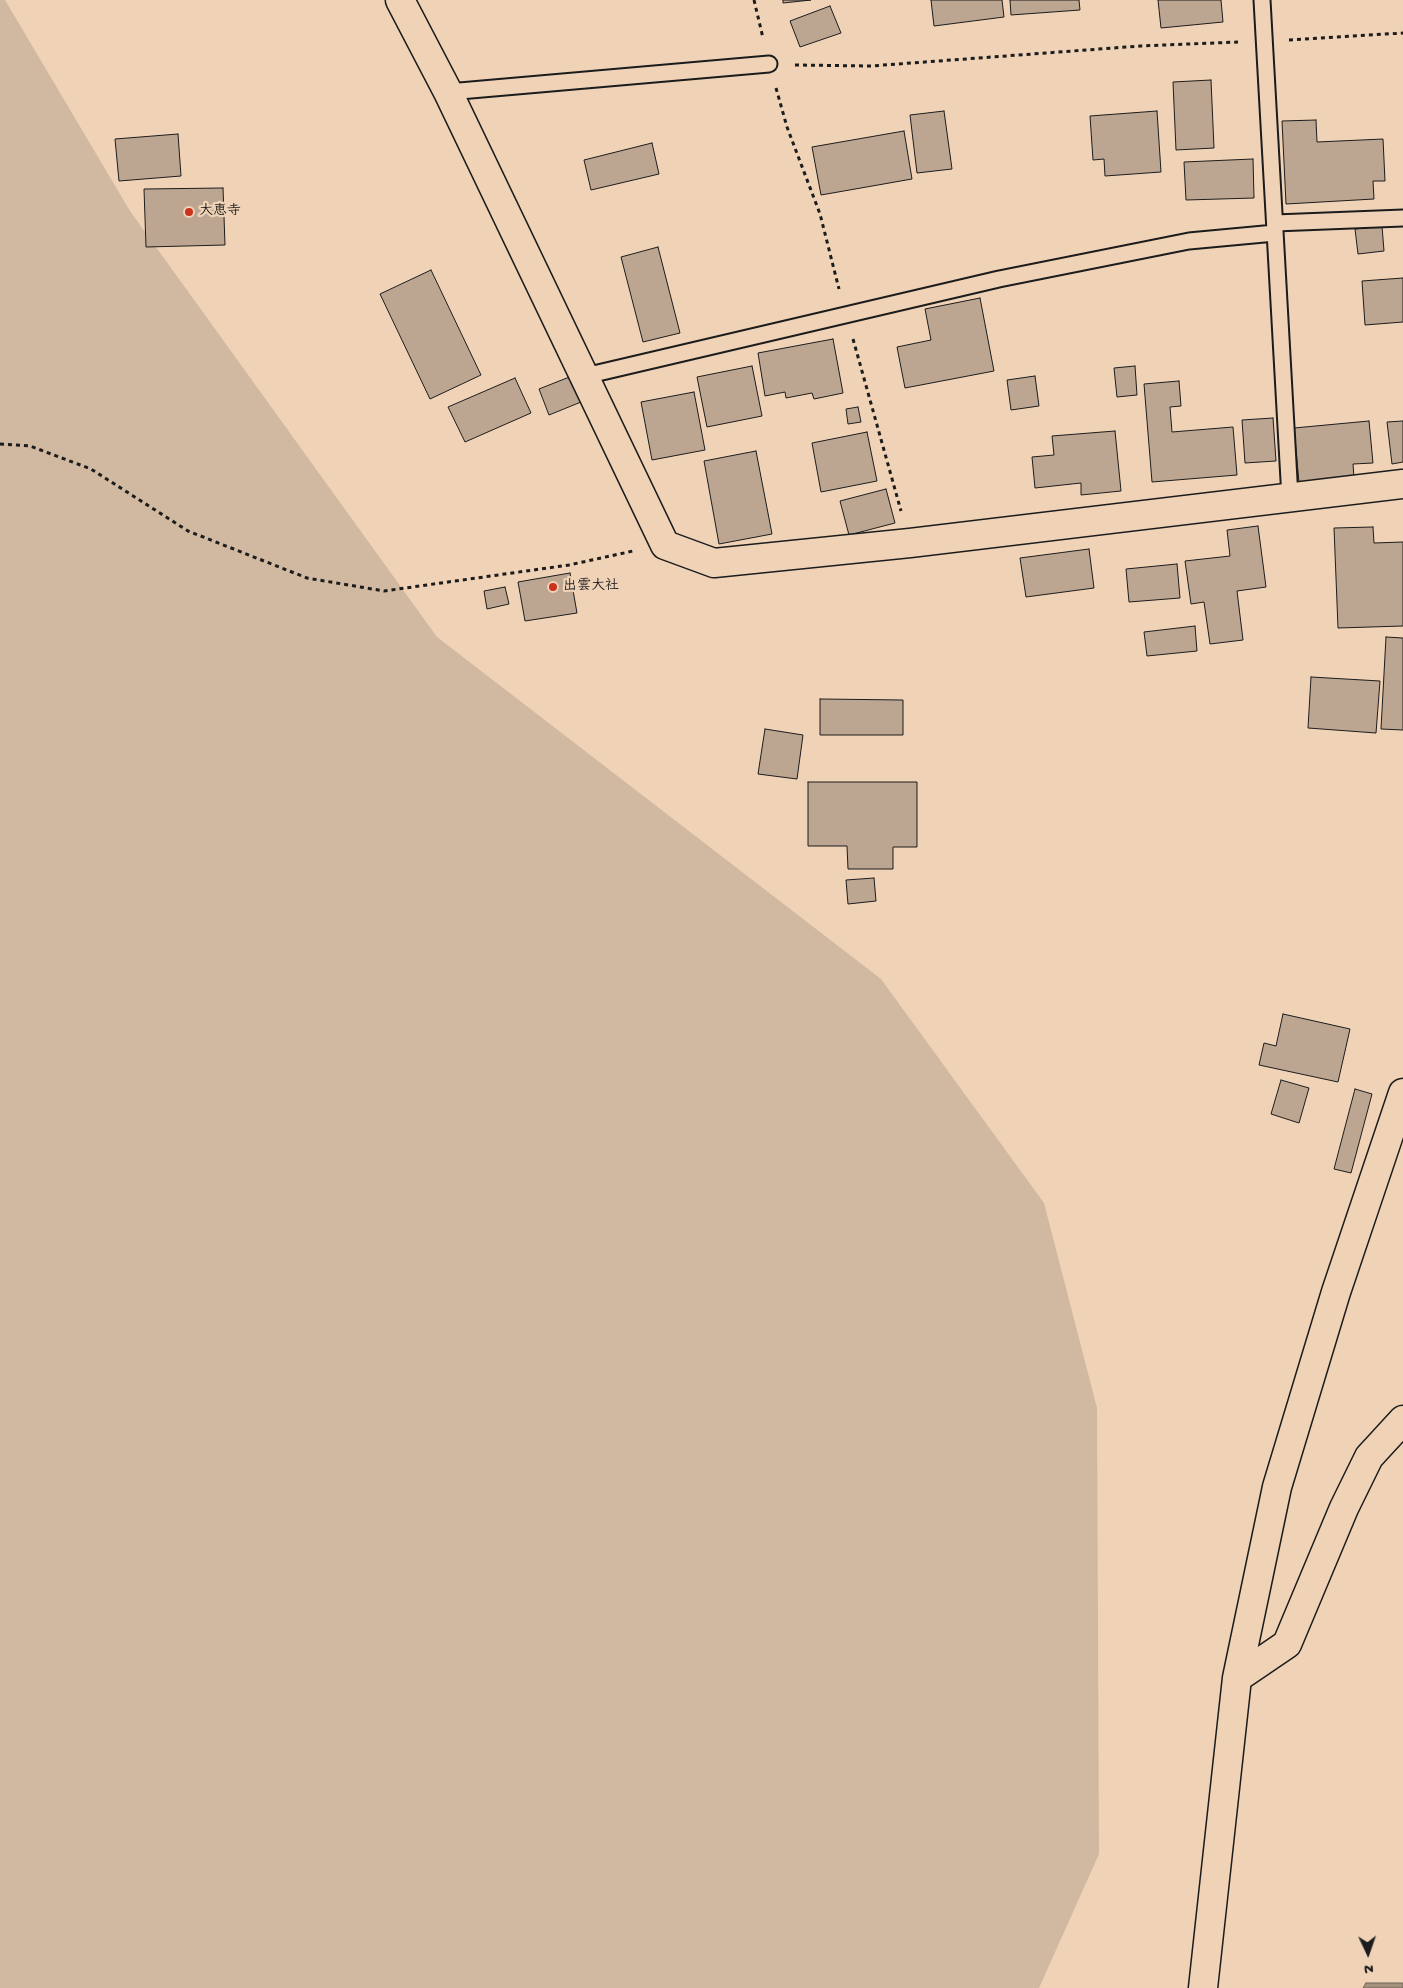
<!DOCTYPE html>
<meta charset="utf-8">
<style>
body{margin:0}
#map{position:relative;width:1403px;height:1988px;overflow:hidden;background:#f0d3b7;font-family:"Gochi Hand",sans-serif}
canvas{display:block}
.north{position:absolute;left:1343px;top:1928px;width:50px;height:50px;-webkit-text-stroke:4px #f0d3b7;paint-order:stroke;rotate:177deg;font-size:14px;font-weight:700;line-height:20px;text-align:center;color:#1c1c1c}
.north::after{content:'';display:block;margin:auto;width:18px;height:22px;background:#1c1c1c;clip-path:polygon(50% 0,100% 100%,50% 72%,0 100%)}
</style>
<div id="map">
<canvas width="1403" height="1988"></canvas>
<div class="north">N</div>
</div>
<script>
const context = document.querySelector('canvas').getContext('2d');
context.lineJoin = 'round';
function paint(path, color) { context.fillStyle = color; context.fill(path, 'evenodd'); }
const shape = rows => new Path2D(rows.map(r => 'M' + r).join(''));
function strokePath(path, color, width, dash) { context.strokeStyle = color; context.lineWidth = width; context.lineCap = dash ? 'butt' : 'round'; context.setLineDash(dash || []); context.stroke(path); }
function write(font, color, halo, rows, align = 'center') {
  context.font = font + ' "Gochi Hand","Klee One",sans-serif'; context.lineWidth = 4.5; context.setLineDash([]); context.textBaseline = 'middle'; context.strokeStyle = halo; context.fillStyle = color; for (const [text, x, y, turn = 0] of rows) {
    context.save(); context.translate(x, y); context.rotate((+turn || 0) * Math.PI / 180); context.textAlign = isNaN(turn) ? turn : align; if (halo) context.strokeText(text, 0, 0); context.fillText(text, 0, 0); context.restore();
  }
}
paint(shape([
 [0,0,5,0,130,211,437,637,881,979,1044,1203,1097,1408,1099,1854,1039,1988,0,1988]
]), '#d1b8a0');
const water = shape([
 [1366,1983,1403,1983,1403,1988,1363,1988,1366,1983]
]);
paint(water, '#a4927f');
strokePath(water, '#6e6357', 1);
const building = shape([
 [783,0,811,0,783,3,783,0],
 [931,0,1002,0,1004,17,934,26,931,0],
 [1010,0,1079,0,1080,10,1011,15,1010,0],
 [1158,0,1221,0,1223,22,1161,28,1158,0],
 [830,6,841,33,800,47,790,21,830,6],
 [1211,80,1214,148,1176,150,1173,82,1211,80],
 [944,111,952,169,917,173,910,115,944,111],
 [1157,111,1161,172,1105,176,1104,159,1093,160,1090,116,1157,111],
 [1316,120,1317,142,1383,139,1385,181,1373,181,1374,199,1286,204,1282,121,1316,120],
 [904,131,912,179,821,195,812,147,904,131],
 [178,134,181,176,119,181,115,139,178,134],
 [652,143,659,174,591,190,584,160,652,143],
 [1253,159,1254,198,1186,200,1184,162,1253,159],
 [223,188,225,245,146,247,144,189,223,188],
 [1382,226,1384,251,1358,254,1355,229,1382,226],
 [658,247,680,333,643,342,621,257,658,247],
 [431,270,481,375,430,399,380,294,431,270],
 [1403,278,1403,322,1365,325,1362,281,1403,278],
 [980,298,994,371,905,388,897,347,931,340,925,309,980,298],
 [833,339,843,393,814,399,812,393,786,398,785,392,765,396,758,353,833,339],
 [752,366,762,416,707,427,697,377,752,366],
 [1135,366,1137,395,1117,397,1114,368,1135,366],
 [577,374,586,400,549,415,539,389,577,374],
 [1035,376,1039,406,1011,410,1007,380,1035,376],
 [515,378,531,413,465,442,448,407,515,378],
 [1179,381,1181,406,1170,407,1172,432,1233,427,1237,475,1152,482,1144,384,1179,381],
 [694,392,705,450,652,460,641,402,694,392],
 [858,407,861,422,848,424,846,409,858,407],
 [1273,418,1276,461,1245,463,1242,420,1273,418],
 [1369,421,1373,463,1353,464,1354,478,1299,483,1294,428,1369,421],
 [1403,421,1403,462,1392,464,1387,422,1403,421],
 [1115,431,1121,491,1081,495,1081,483,1035,488,1032,457,1054,455,1052,436,1115,431],
 [867,432,877,481,821,492,812,443,867,432],
 [756,451,772,534,719,544,704,461,756,451],
 [886,489,895,523,849,535,840,501,886,489],
 [1258,526,1266,587,1237,591,1243,640,1210,644,1204,602,1191,604,1185,561,1230,556,1227,530,1258,526],
 [1373,527,1374,543,1403,542,1403,626,1338,628,1334,528,1373,527],
 [1089,549,1094,588,1026,597,1020,558,1089,549],
 [1177,564,1180,598,1129,602,1126,569,1177,564],
 [570,573,577,613,525,621,518,582,570,573],
 [505,587,509,604,487,609,484,591,505,587],
 [1195,626,1197,651,1147,656,1144,632,1195,626],
 [1386,637,1403,638,1403,730,1381,729,1386,637],
 [1311,677,1380,681,1376,733,1308,728,1311,677],
 [820,699,903,700,903,735,820,735,820,699],
 [765,729,803,735,797,779,758,774,765,729],
 [808,782,917,782,917,847,893,847,893,869,848,869,847,846,808,846,808,782],
 [874,878,876,901,848,904,846,880,874,878],
 [1283,1014,1350,1029,1338,1082,1259,1065,1264,1043,1276,1046,1283,1014],
 [1281,1080,1309,1088,1299,1123,1271,1114,1281,1080],
 [1355,1089,1372,1094,1351,1173,1334,1169,1355,1089]
]);
paint(building, '#bca591');
strokePath(building, '#1c1c1c', 1);
const service = shape([
 [1262,0,1290,498],
 [448,92,769,64],
 [1275,223,1403,218],
 [585,376,999,279,1189,241,1275,233]
]);
const minor = shape([
 [400,0,448,92,665,545,714,563,910,543,1403,484],
 [1237,1678,1287,1644,1344,1508,1369,1457,1403,1420],
 [1203,1988,1237,1678,1277,1487,1336,1292,1403,1093]
]);
strokePath(service, '#1c1c1c', 19);
strokePath(minor, '#1c1c1c', 31);
strokePath(shape([
 [754,0,763,38],
 [1289,40,1403,33],
 [795,65,871,66,1140,46,1238,42],
 [776,88,787,127,820,214,839,289],
 [853,339,901,511],
 [0,444,30,446,91,469,188,531,307,578,384,591,569,565,633,551]
]), '#1c1c1c', 3, [4, 4]);
strokePath(service, '#f0d3b7', 15);
strokePath(minor, '#f0d3b7', 28);
for (const [x, y, r, color] of [
 [189,212,5,"#c8321e"],
 [553,587,5,"#c8321e"]
]) { const dot = new Path2D(); dot.arc(x, y, r, 0, 2 * Math.PI); context.fillStyle = color; context.fill(dot); strokePath(dot, '#f0d3b7', 2); }
write('bold 14px', '#1c1c1c', '#f0d3b7', [
 ["大恵寺",199,212],
 ["出雲大社",563,587]
], 'left');
</script>
